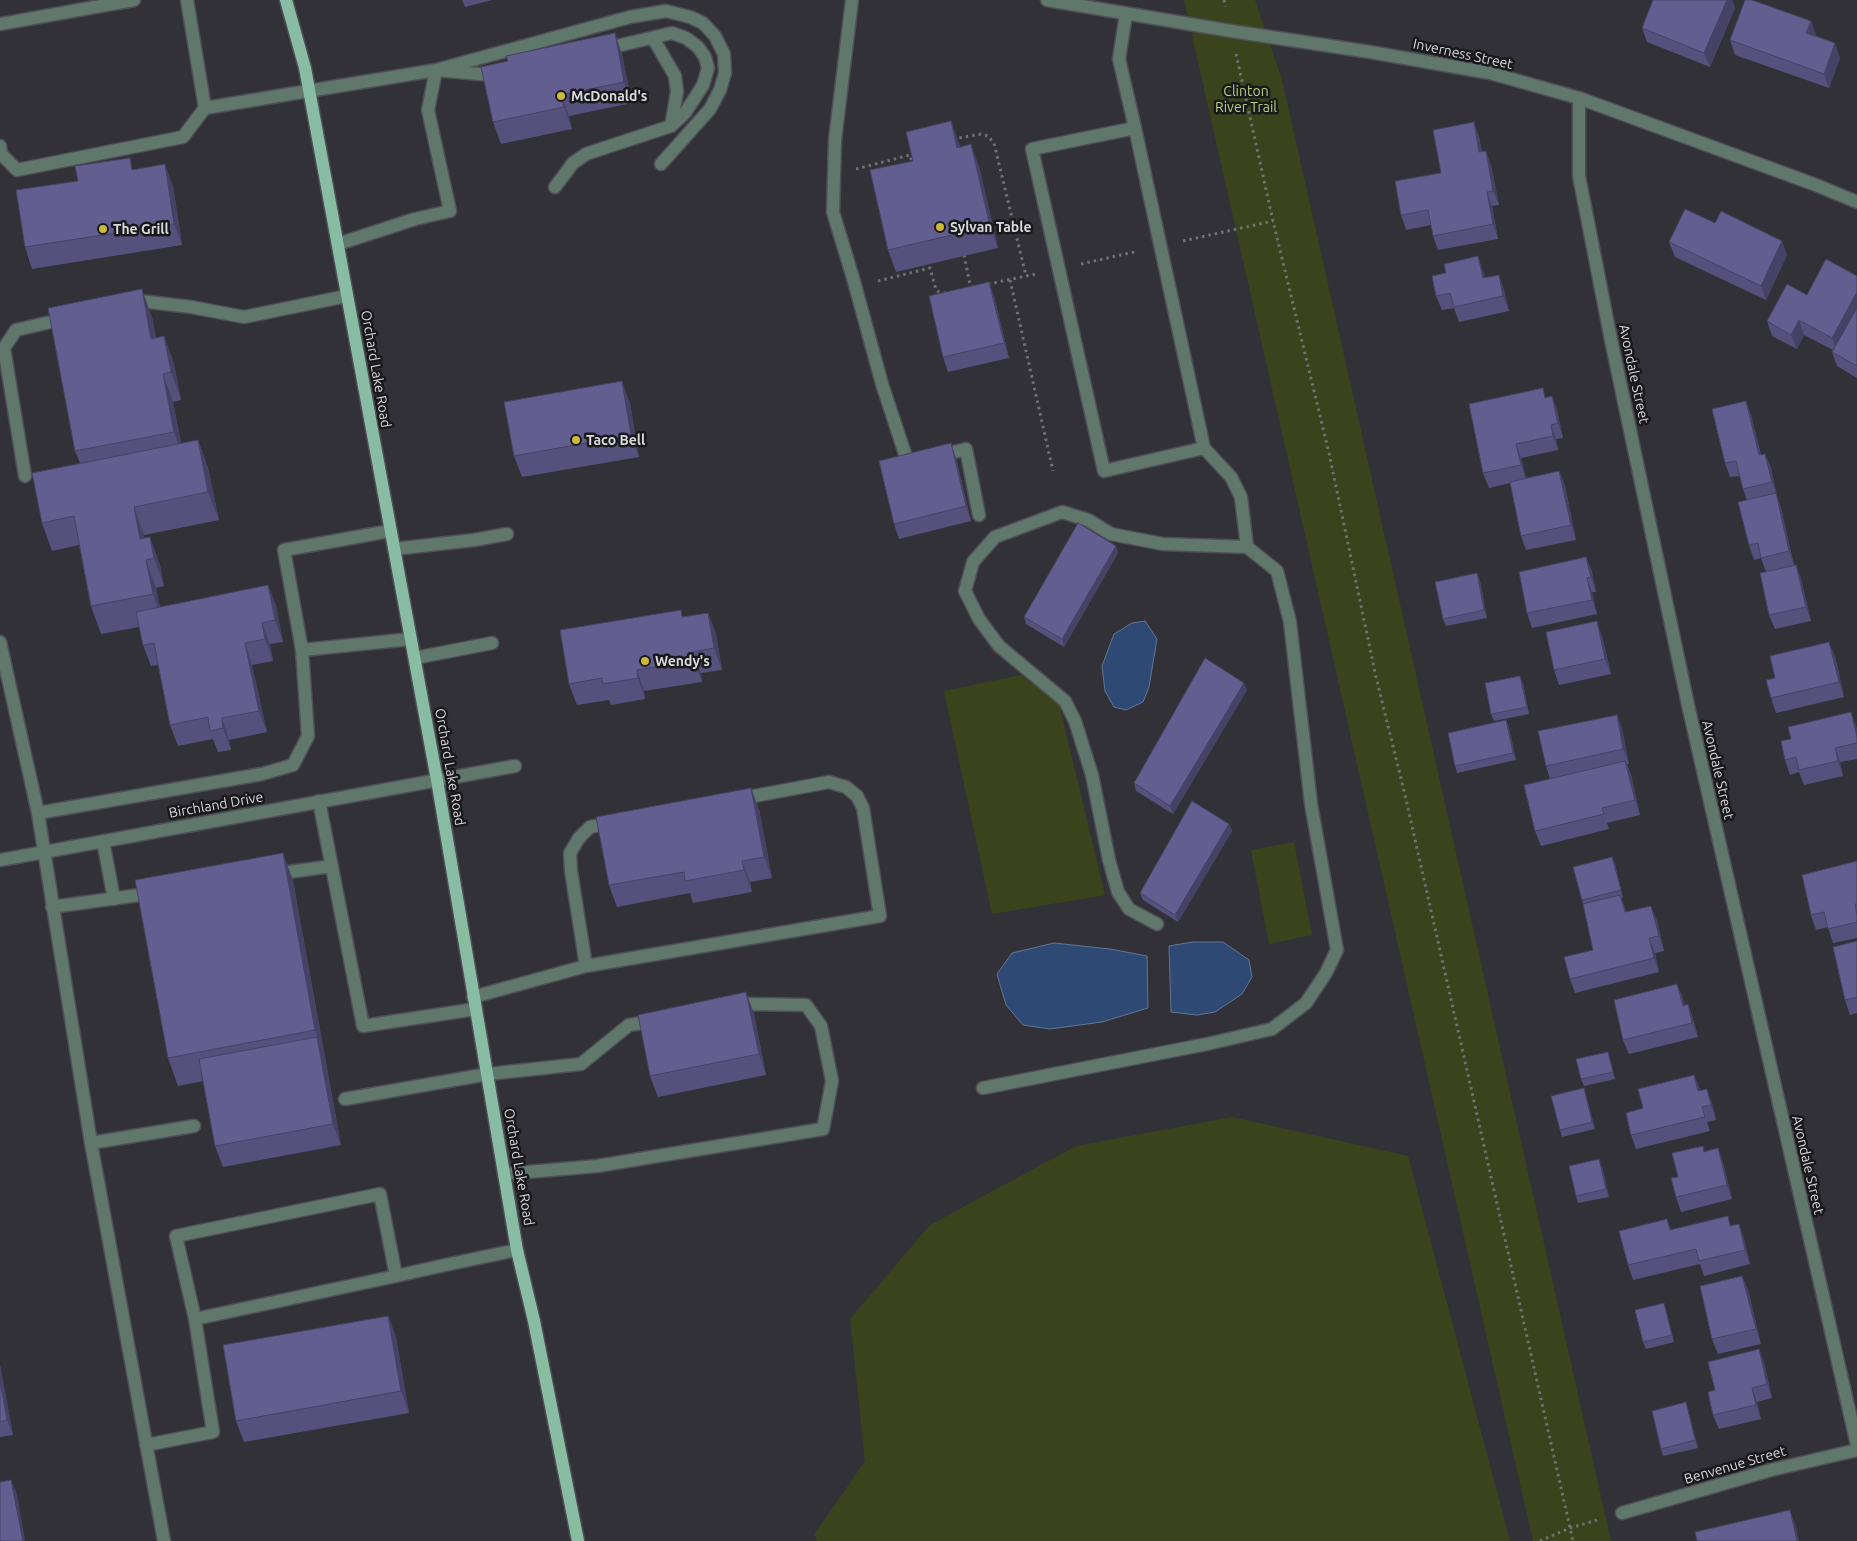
<!DOCTYPE html>
<style>
body{margin:0}
canvas{display:block;background:#313137}
</style>
<canvas width="1857" height="1541"></canvas>
<script>
const context = document.querySelector('canvas').getContext('2d');
context.lineJoin = 'round';
function paint(path, color) { context.fillStyle = color; context.fill(path, 'evenodd'); }
const shape = rows => new Path2D(rows.map(r => 'M' + r).join(''));
function strokePath(path, color, width, dash) { context.strokeStyle = color; context.lineWidth = width; context.lineCap = dash ? 'butt' : 'round'; context.setLineDash(dash || []); context.stroke(path); }
function write(font, color, halo, rows, align = 'center') {
  context.font = font + ' Ubuntu,sans-serif'; context.lineWidth = 5; context.setLineDash([]); context.textBaseline = 'middle'; context.strokeStyle = halo; context.fillStyle = color; for (const [text, x, y, turn = 0] of rows) {
    context.save(); context.translate(x, y); context.rotate((+turn || 0) * Math.PI / 180); context.textAlign = isNaN(turn) ? turn : align; if (halo) context.strokeText(text, 0, 0); context.fillText(text, 0, 0); context.restore();
  }
}
paint(shape([
 [1184,0,1255,0,1282,80,1611,1541,1533,1541],
 [1021,675,1059,704,1105,895,992,914,944,691],
 [1294,842,1312,935,1269,944,1251,850],
 [1232,1117,1408,1156,1510,1541,818,1541,814,1535,865,1461,850,1319,930,1225,1076,1146]
]), '#3b431d');
const water = shape([
 [1145,621,1157,639,1149,687,1143,702,1126,710,1114,707,1105,691,1102,666,1114,634,1132,623,1145,621],
 [1193,942,1223,942,1249,960,1252,977,1242,994,1215,1012,1197,1015,1171,1012,1169,946,1193,942],
 [1054,943,1110,949,1147,956,1148,1008,1102,1022,1050,1029,1023,1025,1006,1005,997,974,1012,953,1054,943]
]);
paint(water, '#2e4a74');
strokePath(water, '#617593', 1);
const minor = shape([
 [187,0,205,108,436,70,491,75,499,73],
 [852,0,835,140,833,212,853,278,882,384,908,463,915,461],
 [1047,0,1231,31,1370,52,1490,73,1579,98,1816,185,1857,202],
 [1126,14,1119,59,1135,128,1032,149,1104,471,1204,448,1135,128],
 [0,24,134,0],
 [653,38,675,76,677,92,671,126],
 [1579,98,1579,176,1611,340,1688,705,1857,1445],
 [0,146,1,154,17,170,183,137,205,108],
 [555,187,573,163,586,154,671,126,685,113,703,85,708,68,705,57,698,47,686,38,672,33,604,49],
 [338,244,415,219,450,211,428,110,436,70,630,17,666,11,690,17,703,23,715,36,724,54,725,73,720,90,710,109,661,164],
 [131,303,140,301,191,307,244,317,347,296],
 [1204,448,1231,477,1241,497,1247,547],
 [939,456,966,449,979,515],
 [25,476,4,348,16,330,68,318],
 [394,549,474,540,507,534],
 [0,642,38,813,91,1143,164,1541],
 [302,650,411,639],
 [415,658,492,643],
 [319,801,363,1026,476,1009],
 [38,813,262,774,293,765,308,736,302,650,284,550,390,531],
 [103,841,114,899],
 [0,860,515,766],
 [275,874,332,866],
 [52,907,154,893],
 [586,966,571,871,570,853,579,838,590,827,615,822],
 [473,997,586,966,880,916,863,808,857,796,846,787,829,782,738,799],
 [983,1088,1207,1044,1272,1029,1306,1003,1326,973,1337,950,1311,804,1290,622,1277,571,1247,547,1163,544,1111,534,1088,520,1062,512,995,537,973,562,965,591,979,619,999,646,1065,701,1075,721,1092,775,1109,860,1118,892,1129,909,1157,924],
 [345,1099,488,1074,581,1064,629,1025,655,1021],
 [91,1143,194,1126],
 [504,1174,597,1166,823,1129,832,1081,821,1026,806,1005,749,1004,734,1007],
 [396,1276,380,1194,176,1236,195,1319,396,1276,445,1265,517,1250],
 [146,1445,213,1432,195,1319],
 [1622,1513,1771,1470,1857,1450]
]);
const major = shape([
 [286,0,305,68,437,780,517,1250,534,1321,578,1541]
]);
strokePath(minor, '#4f4f55', 15);
strokePath(major, '#4f4f55', 15);
strokePath(shape([
 [1224,0,1225,7],
 [1236,54,1273,221,1329,453,1376,677,1405,795,1573,1541],
 [953,139,981,134,988,136,994,143,1026,276],
 [856,169,910,155,913,165],
 [1183,241,1273,221],
 [964,255,971,289],
 [1081,264,1138,251],
 [1010,280,1053,471],
 [878,281,930,268,936,290,939,292,945,293],
 [988,284,1036,274],
 [1540,1541,1570,1528,1600,1519]
]), '#707075', 3, [2.5, 4]);
strokePath(minor, '#5f786b', 12);
strokePath(major, '#88bda3', 12);
paint(shape([
 [462,0,492,0,465,7],
 [1653,0,1732,0,1735,8,1710,67,1647,42,1642,28],
 [1811,21,1816,36,1835,43,1840,58,1829,88,1735,55,1730,40],
 [615,33,622,55,632,103,569,116,572,129,501,144,493,122,508,61],
 [951,121,960,147,979,166,998,248,896,272,888,250,913,161],
 [1474,122,1479,137,1482,152,1491,165,1499,205,1492,206,1498,239,1438,250,1433,236,1431,225,1406,230,1401,215,1441,173],
 [134,169,173,186,182,245,32,269,25,247,78,181],
 [1669,242,1787,255,1766,300,1675,257],
 [1483,271,1485,278,1504,290,1509,311,1459,322,1454,308,1442,310,1436,296],
 [1857,276,1857,378,1837,366,1832,352,1833,350,1804,335,1797,349,1772,336,1767,321,1807,295],
 [994,296,1009,358,948,372,943,357],
 [152,317,156,338,164,336,174,364,181,400,173,402,181,443,198,440,208,468,219,520,144,535,144,538,160,565,164,586,156,588,160,607,268,585,276,606,283,642,270,644,273,661,252,665,267,732,229,740,231,750,218,752,213,739,178,746,170,725,158,665,151,666,143,645,139,627,101,634,91,606,79,545,52,551,42,523,80,463,75,451],
 [1552,396,1557,410,1563,438,1556,439,1558,450,1521,458,1526,478,1559,471,1565,486,1576,540,1526,550,1521,536,1510,483,1489,488,1483,473,1546,397],
 [630,403,639,457,522,477,514,456],
 [1751,415,1761,455,1765,454,1771,468,1777,496,1781,508,1794,565,1796,565,1801,579,1811,621,1775,629,1769,615,1766,572,1761,558,1754,560,1749,545,1747,500,1743,489,1740,476,1730,477,1725,463],
 [951,443,956,458,971,521,899,539,894,524],
 [1118,553,1064,647,1026,624,1024,617],
 [1586,557,1592,572,1596,592,1592,592,1597,614,1532,628,1527,613],
 [1477,573,1480,581,1487,618,1446,626,1443,619],
 [708,613,716,634,722,670,701,673,702,682,644,691,645,699,611,705,609,700,577,705,569,684,683,617],
 [1602,636,1611,674,1559,685,1554,670],
 [1835,656,1844,697,1776,713,1771,698,1775,678],
 [1244,683,1247,690,1173,814,1136,791,1134,783],
 [1523,683,1529,714,1494,721,1491,714],
 [1851,712,1857,729,1857,759,1840,762,1843,776,1804,785,1799,772,1790,775,1785,760,1791,739],
 [1617,715,1622,729,1629,764,1627,764,1631,775,1640,815,1607,823,1609,829,1541,846,1535,831,1550,779,1546,766],
 [1506,720,1509,728,1516,760,1457,773,1455,766],
 [759,809,772,878,750,882,752,892,693,903,690,893,617,907,609,885],
 [1229,824,1232,831,1178,922,1143,900,1140,893],
 [283,853,293,881,341,1145,223,1167,215,1146,203,1081,178,1086,168,1058],
 [1612,857,1615,864,1623,898,1621,898,1626,912,1657,920,1664,951,1655,953,1659,972,1575,993,1570,979,1593,950,1582,900],
 [1857,861,1857,938,1833,943,1828,927,1816,930,1811,915],
 [1857,941,1857,1013,1850,1015,1845,1000],
 [1677,984,1684,1005,1688,1004,1693,1019,1698,1037,1629,1054,1623,1040],
 [746,992,754,1014,766,1075,658,1097,650,1076],
 [1608,1052,1615,1079,1584,1086,1581,1079],
 [1700,1091,1712,1103,1716,1120,1707,1122,1710,1131,1636,1149,1631,1135,1643,1108],
 [1586,1095,1595,1129,1562,1137,1560,1130],
 [1718,1148,1723,1163,1732,1199,1681,1212,1676,1197,1678,1177,1705,1151],
 [1602,1166,1609,1197,1578,1203,1576,1196],
 [1728,1216,1731,1226,1739,1224,1744,1239,1750,1264,1704,1276,1700,1264,1633,1280,1628,1265,1667,1219,1671,1230],
 [1742,1276,1748,1290,1761,1344,1718,1354,1712,1339],
 [1666,1310,1674,1342,1646,1349,1643,1342],
 [388,1316,396,1337,409,1413,244,1442,236,1421],
 [1759,1349,1764,1363,1772,1398,1757,1402,1761,1419,1719,1429,1713,1415],
 [0,1365,13,1435,0,1437],
 [1688,1409,1698,1448,1663,1456,1661,1449]
]), '#55517c');
paint(shape([
 [1727,0,1732,0,1735,8,1710,67,1704,53],
 [1811,21,1816,36,1811,48,1806,33],
 [615,33,622,55,632,103,624,82],
 [1835,43,1840,58,1829,88,1824,74],
 [561,95,569,116,572,129,564,107],
 [951,121,959,143,965,169,957,148],
 [1474,122,1479,137,1484,167,1479,152],
 [971,144,979,166,998,248,990,226],
 [1486,151,1491,165,1499,205,1493,191],
 [165,164,173,186,182,245,174,224],
 [1487,192,1492,206,1498,239,1493,224],
 [1782,241,1787,255,1766,300,1761,286],
 [1478,256,1483,271,1488,293,1483,278],
 [1499,275,1504,290,1509,311,1503,296],
 [989,282,994,296,1009,358,1004,343],
 [142,289,152,317,161,367,151,339],
 [1857,292,1857,316,1837,353,1832,338],
 [1799,320,1804,335,1797,349,1791,335],
 [164,336,174,364,181,400,171,372],
 [163,374,173,402,184,460,174,432],
 [622,381,630,403,639,457,631,435],
 [1552,396,1557,410,1563,438,1558,423],
 [1746,401,1751,415,1764,470,1759,455],
 [1551,425,1556,439,1558,450,1553,436],
 [198,440,208,468,219,520,208,492],
 [951,443,956,458,971,521,966,506],
 [1516,444,1521,458,1526,480,1521,465],
 [1765,454,1771,468,1777,496,1772,482],
 [1559,471,1565,486,1576,540,1571,525],
 [1776,493,1781,508,1794,566,1789,551],
 [134,507,144,535,148,559,140,539],
 [150,537,160,565,164,586,154,558],
 [1116,546,1118,553,1064,647,1062,639],
 [1586,557,1592,572,1596,592,1591,577],
 [146,560,156,588,163,622,153,594],
 [1796,565,1801,579,1811,621,1806,607],
 [1477,573,1480,581,1487,618,1484,610],
 [1587,578,1592,592,1597,614,1592,600],
 [268,585,276,606,283,642,275,620],
 [708,613,716,634,722,670,714,648],
 [1597,621,1602,636,1611,674,1605,659],
 [262,623,270,644,273,661,265,639],
 [1829,642,1835,656,1844,697,1839,682],
 [245,643,252,665,267,732,259,711],
 [693,652,701,673,702,682,694,660],
 [637,670,644,691,645,699,638,678],
 [1520,676,1523,683,1529,714,1527,707],
 [1244,683,1247,690,1173,814,1170,806],
 [1851,712,1857,729,1857,737],
 [1617,715,1622,729,1629,764,1623,749],
 [222,718,229,740,231,750,223,728],
 [1506,720,1509,728,1516,760,1513,753],
 [1835,748,1840,762,1843,776,1838,761],
 [1625,761,1631,775,1640,815,1635,800],
 [751,788,759,809,772,878,764,857],
 [1229,824,1232,831,1178,922,1175,915],
 [283,853,293,881,325,1058,315,1030],
 [1612,857,1615,864,1623,898,1621,890],
 [742,861,750,882,752,892,744,870],
 [1620,895,1626,910,1630,927,1625,912],
 [1651,906,1657,920,1664,951,1659,936],
 [1649,938,1655,953,1659,972,1654,958],
 [1677,984,1683,998,1688,1020,1683,1006],
 [746,992,754,1014,766,1075,759,1054],
 [1688,1004,1693,1019,1698,1037,1692,1023],
 [317,1037,325,1058,341,1145,333,1124],
 [1694,1075,1700,1089,1703,1106,1698,1091],
 [1584,1088,1586,1095,1595,1129,1592,1122],
 [1707,1089,1712,1103,1716,1120,1711,1105],
 [1718,1148,1723,1163,1732,1199,1727,1185],
 [1599,1159,1602,1166,1609,1197,1606,1189],
 [1739,1224,1744,1239,1750,1264,1745,1250],
 [1742,1276,1748,1290,1761,1344,1756,1329],
 [388,1316,396,1337,409,1413,401,1391],
 [1759,1349,1764,1363,1772,1398,1767,1384],
 [0,1365,13,1435,7,1420,0,1380],
 [1752,1388,1757,1402,1761,1419,1756,1405],
 [1686,1402,1688,1409,1698,1448,1695,1440],
 [11,1480,17,1494,25,1541,23,1541],
 [1790,1510,1795,1524,1799,1541,1797,1541]
]), '#454265');
const building = shape([
 [1653,0,1727,0,1704,53,1642,28,1653,0],
 [1745,0,1752,0,1811,21,1806,33,1835,43,1824,74,1730,40,1745,0],
 [615,33,624,82,561,95,564,107,493,122,481,67,508,61,506,56,615,33],
 [951,121,957,148,971,144,990,226,888,250,870,170,913,161,906,132,951,121],
 [1474,122,1479,152,1486,151,1493,191,1487,192,1493,224,1433,236,1428,210,1401,215,1395,181,1441,173,1433,130,1474,122],
 [130,158,132,170,165,164,174,224,25,247,16,190,78,181,75,166,130,158],
 [1685,209,1715,223,1721,211,1782,241,1761,286,1669,242,1685,209],
 [1478,256,1483,278,1499,275,1503,296,1454,307,1450,293,1436,296,1432,276,1446,273,1444,264,1478,256],
 [1826,259,1857,276,1857,292,1832,338,1799,320,1791,335,1767,321,1787,284,1807,295,1826,259],
 [989,282,1004,343,943,357,929,296,989,282],
 [142,289,151,339,164,336,171,372,163,374,174,432,75,451,48,308,142,289],
 [1857,308,1857,366,1832,352,1857,308],
 [622,381,631,435,514,456,504,402,622,381],
 [1543,388,1545,398,1552,396,1558,423,1551,425,1553,436,1516,444,1521,465,1483,473,1469,404,1543,388],
 [1746,401,1759,455,1765,454,1772,482,1743,489,1736,461,1725,463,1712,409,1746,401],
 [198,440,208,492,134,507,140,539,150,537,154,558,146,560,153,594,91,606,74,516,42,523,32,473,198,440],
 [951,443,966,506,894,524,879,461,951,443],
 [1559,471,1571,525,1521,536,1510,482,1559,471],
 [1776,493,1789,551,1761,558,1758,543,1749,545,1738,502,1776,493],
 [1078,523,1116,546,1062,639,1024,617,1078,523],
 [1586,557,1591,577,1587,578,1592,600,1527,613,1519,572,1586,557],
 [1796,565,1806,607,1769,615,1760,573,1796,565],
 [1477,573,1484,610,1443,619,1435,582,1477,573],
 [268,585,275,620,262,623,265,639,245,643,259,711,222,718,223,728,210,731,208,717,170,725,154,643,143,645,136,612,268,585],
 [681,610,682,617,708,613,714,648,693,652,694,660,637,670,638,678,603,684,602,678,569,684,560,630,681,610],
 [1597,621,1605,659,1554,670,1546,632,1597,621],
 [1829,642,1839,682,1771,698,1766,680,1775,678,1770,656,1829,642],
 [1205,658,1244,683,1170,806,1134,783,1205,658],
 [1520,676,1527,707,1491,714,1485,683,1520,676],
 [1851,712,1857,737,1857,743,1835,748,1838,761,1799,770,1796,757,1785,760,1781,741,1791,739,1788,727,1851,712],
 [1617,715,1623,749,1546,766,1538,731,1617,715],
 [1506,720,1513,753,1455,766,1448,733,1506,720],
 [1625,761,1635,800,1602,808,1604,814,1535,831,1524,785,1625,761],
 [751,788,764,857,742,861,744,870,685,881,684,872,609,885,596,817,751,788],
 [1192,801,1229,824,1175,915,1140,893,1192,801],
 [283,853,315,1030,168,1058,135,880,283,853],
 [1612,857,1621,890,1582,900,1573,867,1612,857],
 [1857,861,1857,904,1855,904,1857,915,1857,922,1828,929,1824,912,1811,915,1802,875,1857,861],
 [1620,895,1625,912,1651,906,1659,936,1649,938,1654,958,1570,979,1564,957,1593,950,1583,904,1620,895],
 [1857,941,1857,997,1845,1000,1833,947,1857,941],
 [1677,984,1683,1006,1688,1004,1692,1023,1623,1040,1614,1000,1677,984],
 [746,992,759,1054,650,1076,638,1015,746,992],
 [317,1037,333,1124,215,1146,199,1059,317,1037],
 [1608,1052,1613,1072,1581,1079,1576,1059,1608,1052],
 [1694,1075,1698,1091,1707,1089,1711,1105,1702,1107,1705,1117,1631,1135,1626,1113,1643,1108,1638,1089,1694,1075],
 [1584,1088,1592,1122,1560,1130,1551,1096,1584,1088],
 [1703,1146,1704,1152,1718,1148,1727,1185,1676,1197,1671,1178,1678,1177,1672,1153,1703,1146],
 [1599,1159,1606,1189,1576,1196,1569,1166,1599,1159],
 [1728,1216,1730,1226,1739,1224,1745,1250,1699,1261,1696,1249,1628,1265,1619,1231,1667,1219,1670,1230,1728,1216],
 [1742,1276,1756,1329,1712,1339,1700,1286,1742,1276],
 [1664,1303,1672,1335,1643,1342,1635,1310,1664,1303],
 [388,1316,401,1391,236,1421,223,1345,388,1316],
 [1759,1349,1767,1384,1752,1388,1756,1405,1713,1415,1708,1392,1715,1390,1708,1362,1759,1349],
 [0,1380,7,1420,0,1422,0,1380],
 [1686,1402,1695,1440,1661,1449,1652,1411,1686,1402],
 [11,1480,23,1541,0,1541,0,1482,11,1480],
 [1790,1510,1797,1541,1697,1541,1695,1532,1790,1510]
]);
paint(building, '#635e90');
strokePath(building, '#454265', 1);
for (const [x, y, r, color] of [
 [561,96,5,"#cdb938"],
 [940,227,5,"#cdb938"],
 [103,229,5,"#cdb938"],
 [576,440,5,"#cdb938"],
 [645,661,5,"#cdb938"]
]) { const dot = new Path2D(); dot.arc(x, y, r, 0, 2 * Math.PI); context.fillStyle = color; context.fill(dot); strokePath(dot, '#19191c', 2); }
write('14px', '#d9d9dc', '#19191c', [
 ["Inverness Street",1463,54,12],
 ["Orchard Lake Road",376,369,80],
 ["Avondale Street",1634,374,78],
 ["Orchard Lake Road",450,767,80],
 ["Avondale Street",1718,770,77],
 ["Birchland Drive",216,805,-10],
 ["Avondale Street",1808,1165,77],
 ["Orchard Lake Road",519,1167,80],
 ["Benvenue Street",1735,1465,-16]
]);
write('14px', '#bccd7b', '#19191c', [
 ["Clinton",1246,91],
 ["River Trail",1246,107]
]);
write('bold 14px', '#d9d9dc', '#19191c', [
 ["McDonald's",571,96],
 ["Sylvan Table",950,227],
 ["The Grill",113,229],
 ["Taco Bell",586,440],
 ["Wendy's",655,661]
], 'left');
</script>
